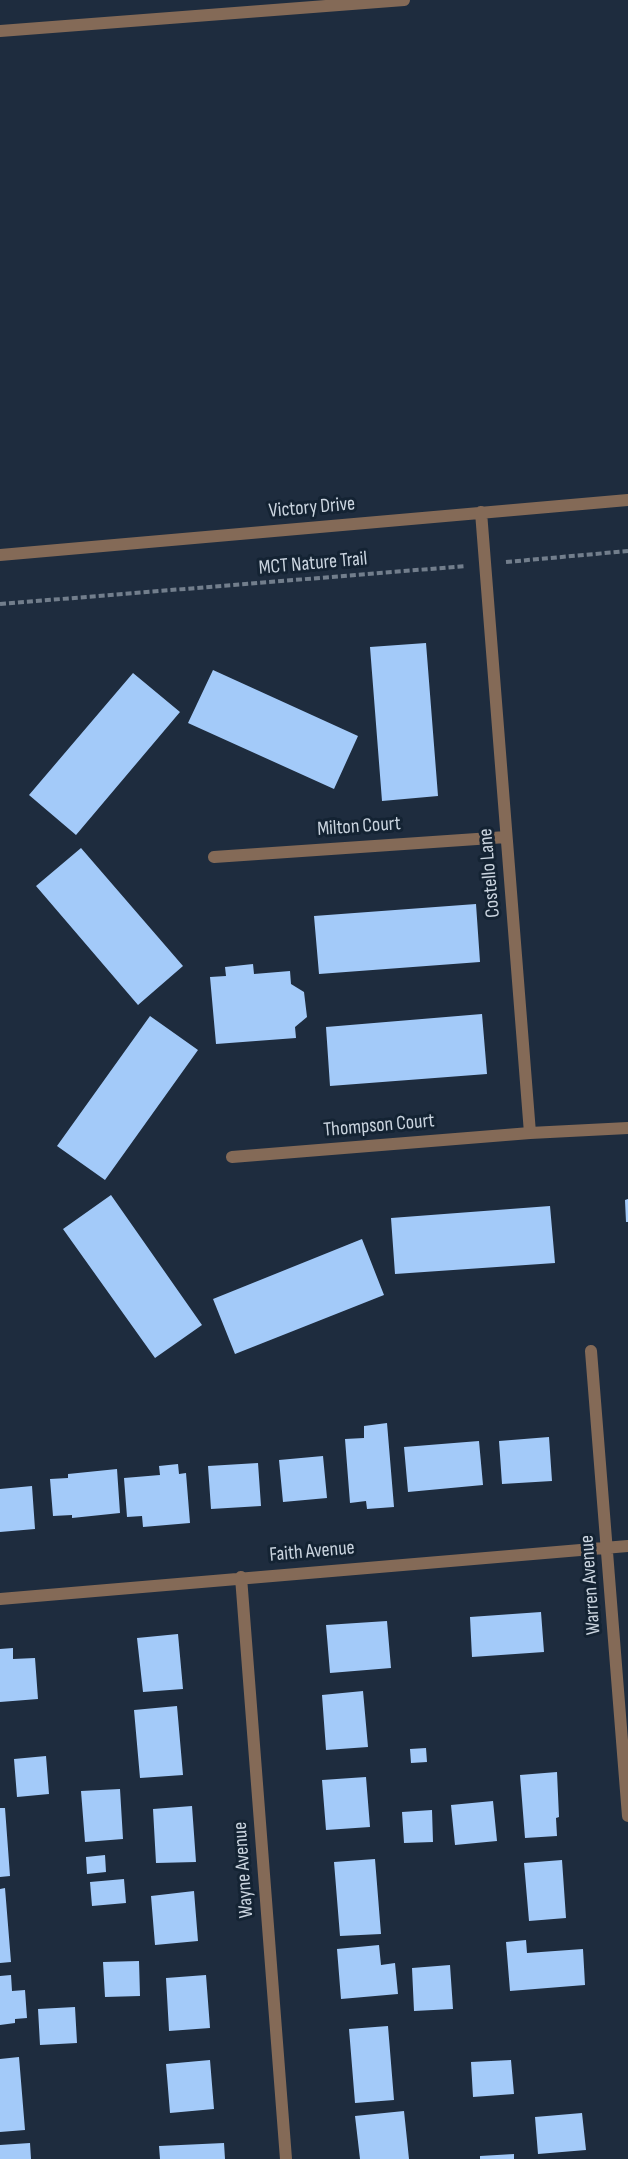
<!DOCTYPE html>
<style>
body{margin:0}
canvas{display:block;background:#1e2c3e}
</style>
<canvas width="628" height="2159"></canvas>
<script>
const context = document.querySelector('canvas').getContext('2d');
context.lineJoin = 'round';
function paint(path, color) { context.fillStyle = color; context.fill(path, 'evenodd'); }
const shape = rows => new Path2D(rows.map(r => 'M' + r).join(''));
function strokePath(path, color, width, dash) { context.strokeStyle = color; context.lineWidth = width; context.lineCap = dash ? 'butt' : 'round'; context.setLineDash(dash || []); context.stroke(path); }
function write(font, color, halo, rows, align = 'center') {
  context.font = font + ' "Sofia Sans Condensed",sans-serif'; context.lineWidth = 6; context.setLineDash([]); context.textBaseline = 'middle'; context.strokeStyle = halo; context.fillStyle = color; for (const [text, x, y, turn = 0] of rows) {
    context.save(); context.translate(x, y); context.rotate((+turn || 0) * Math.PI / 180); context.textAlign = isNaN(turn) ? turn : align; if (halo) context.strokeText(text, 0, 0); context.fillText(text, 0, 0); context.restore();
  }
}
paint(shape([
 [426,643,438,796,382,801,370,647],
 [213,670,358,736,334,789,188,723],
 [133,673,180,712,76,835,29,795],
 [81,848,183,966,138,1005,36,886],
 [476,904,480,962,319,974,314,916],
 [253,964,254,974,290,971,291,984,304,992,307,1017,295,1027,296,1038,216,1044,210,977,226,976,225,967],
 [482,1014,487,1074,330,1086,326,1027],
 [150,1016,198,1050,105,1180,57,1146],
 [111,1195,202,1325,155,1358,63,1229],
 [628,1199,628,1222,626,1222,625,1200],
 [550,1206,555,1263,395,1274,391,1218],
 [362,1239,384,1295,235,1354,213,1299],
 [387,1423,394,1507,367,1509,366,1501,350,1503,345,1439,364,1438,364,1426],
 [549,1437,552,1481,502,1484,499,1441],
 [479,1441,483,1485,408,1492,404,1447],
 [323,1456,327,1498,283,1502,279,1460],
 [258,1463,261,1506,211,1509,208,1466],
 [178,1464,179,1474,186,1473,190,1523,143,1527,142,1516,127,1517,124,1478,160,1475,159,1466],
 [117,1469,120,1513,72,1518,72,1515,53,1516,50,1479,68,1478,68,1474],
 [32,1486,35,1529,0,1532,0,1489],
 [541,1612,544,1652,472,1657,470,1617],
 [387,1621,391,1668,330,1673,326,1625],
 [178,1634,183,1689,143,1692,137,1638],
 [13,1648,13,1659,35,1658,38,1699,0,1702,0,1649],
 [363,1691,368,1747,326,1750,322,1695],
 [177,1706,183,1775,140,1778,134,1710],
 [426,1748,427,1762,411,1763,410,1749],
 [46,1756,49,1794,17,1797,14,1759],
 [557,1772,559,1817,556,1818,557,1836,525,1838,520,1775],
 [366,1777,370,1827,326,1830,322,1780],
 [120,1789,123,1839,85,1842,81,1791],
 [493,1801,497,1841,455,1845,451,1805],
 [192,1806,196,1862,156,1863,153,1809],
 [0,1808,5,1808,10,1876,0,1877],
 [432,1810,433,1842,404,1843,402,1812],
 [105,1855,106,1872,87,1874,86,1857],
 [375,1859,381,1934,340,1936,334,1862],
 [562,1860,566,1918,529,1921,524,1863],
 [124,1879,126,1903,92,1906,90,1882],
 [5,1888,11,1962,0,1963,0,1889],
 [194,1891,198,1941,155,1945,151,1896],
 [526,1940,527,1953,583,1949,585,1985,510,1991,506,1942],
 [379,1945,381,1965,395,1963,398,1994,341,1999,337,1949],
 [139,1961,140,1996,105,1997,103,1962],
 [450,1965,453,2009,414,2011,412,1968],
 [11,1975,12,1991,25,1990,27,2018,15,2019,15,2023,0,2025,0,1976],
 [206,1975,210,2028,169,2031,166,1978],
 [75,2007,77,2043,40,2045,38,2009],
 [388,2026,394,2100,355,2103,349,2029],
 [19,2057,25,2130,0,2132,0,2059],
 [210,2060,214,2109,170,2113,166,2064],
 [511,2060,514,2094,473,2097,471,2062],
 [404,2111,409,2159,360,2159,355,2116],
 [582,2113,586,2150,538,2154,535,2117],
 [30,2143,31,2159,0,2159,0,2145],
 [224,2143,225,2159,160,2159,159,2146],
 [514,2154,514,2159,480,2159,480,2156]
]), '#a3caf9');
strokePath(shape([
 [506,562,628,551],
 [0,604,466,566]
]), '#727e8c', 4, [6, 3]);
strokePath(shape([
 [0,31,404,0],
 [481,512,530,1133],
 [0,555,628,500],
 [214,857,506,837],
 [232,1157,530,1133,628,1128],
 [591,1351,628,1816],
 [241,1577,286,2159],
 [0,1599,628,1546]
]), '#846a57', 12);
write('20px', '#cad4df', '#142333', [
 ["Victory Drive",312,508,-5],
 ["MCT Nature Trail",313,564,-5],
 ["Milton Court",359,827,-4],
 ["Costello Lane",490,873,-95],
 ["Thompson Court",379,1126,-5],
 ["Faith Avenue",312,1552,-5],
 ["Warren Avenue",591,1585,-94],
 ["Wayne Avenue",244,1870,-94]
]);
</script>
